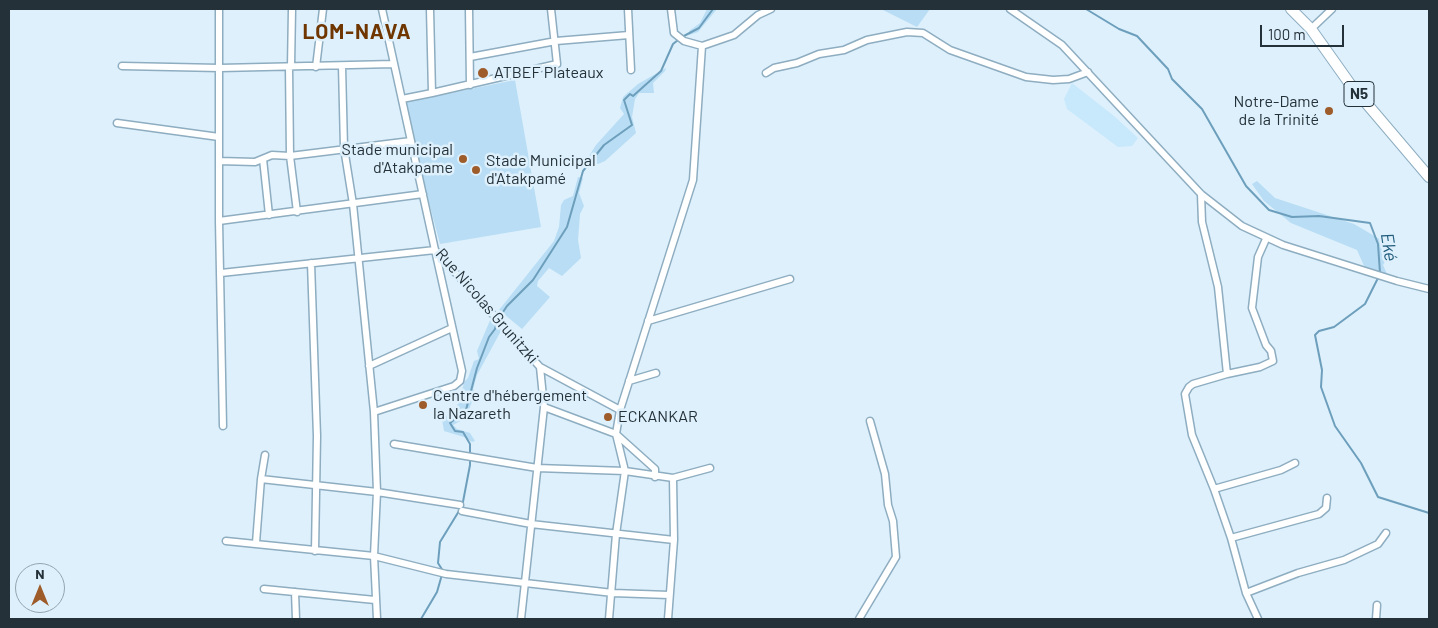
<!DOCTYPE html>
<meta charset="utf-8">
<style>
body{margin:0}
#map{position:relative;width:1438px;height:628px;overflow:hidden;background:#ddf0fc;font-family:Barlow,sans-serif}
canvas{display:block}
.frame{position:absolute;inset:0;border:10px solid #253139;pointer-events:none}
.north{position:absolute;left:15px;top:563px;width:50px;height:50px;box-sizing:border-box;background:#ddf0fc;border:1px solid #93a4ae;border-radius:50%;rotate:0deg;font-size:14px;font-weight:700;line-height:20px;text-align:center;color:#253139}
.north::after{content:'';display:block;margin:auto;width:18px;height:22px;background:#9e5c2a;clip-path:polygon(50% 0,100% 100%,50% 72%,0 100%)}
.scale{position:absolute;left:1260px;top:25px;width:84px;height:22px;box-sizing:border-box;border:2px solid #253139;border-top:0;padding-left:6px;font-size:15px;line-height:18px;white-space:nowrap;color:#253139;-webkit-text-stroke:4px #ddf0fc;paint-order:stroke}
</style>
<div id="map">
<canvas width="1438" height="628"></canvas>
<div class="frame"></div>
<div class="north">N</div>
<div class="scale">100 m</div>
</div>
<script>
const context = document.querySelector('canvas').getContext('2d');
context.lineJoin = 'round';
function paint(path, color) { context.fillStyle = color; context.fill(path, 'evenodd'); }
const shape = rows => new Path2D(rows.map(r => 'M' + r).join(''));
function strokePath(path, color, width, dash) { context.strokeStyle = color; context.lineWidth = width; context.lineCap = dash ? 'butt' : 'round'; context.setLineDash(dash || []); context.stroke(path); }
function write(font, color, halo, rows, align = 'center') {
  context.font = font + ' Barlow,sans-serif'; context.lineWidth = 5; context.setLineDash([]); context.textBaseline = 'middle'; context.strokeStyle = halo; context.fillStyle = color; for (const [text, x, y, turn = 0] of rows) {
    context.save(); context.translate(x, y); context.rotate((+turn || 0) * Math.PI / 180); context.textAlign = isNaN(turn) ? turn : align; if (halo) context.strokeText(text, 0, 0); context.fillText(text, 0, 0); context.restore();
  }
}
paint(shape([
 [1072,83,1114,116,1138,138,1132,146,1118,147,1067,109,1064,99]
]), '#c8e8fc');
paint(shape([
 [707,9,717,9,698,32,689,35,689,31,700,23],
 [881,9,930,9,917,27],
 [666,68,665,71,653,83,654,93,639,93,635,99,632,117,636,133,605,161,598,164,593,163,589,159,589,156,596,145,624,114,620,108,623,97,638,84],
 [515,80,541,227,440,244,418,161,406,102],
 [578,177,583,178,579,193,584,206,580,214,578,240,581,258,562,276,549,268,538,281,537,286,550,297,522,329,499,310,554,241,559,227,561,205,564,200,573,196],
 [1257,181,1275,198,1354,224,1383,241,1391,251,1383,265,1387,274,1365,268,1357,250,1291,223,1264,201,1252,184],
 [491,318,502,329,477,375,473,389,475,393,466,418,453,425,457,429,470,433,475,441,472,442,464,437,444,431,442,419,443,416,452,415,460,400,464,382,468,378,474,361,479,359,477,351]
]), '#b8ddf4');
strokePath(shape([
 [1086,9,1119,29,1137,36,1168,69,1172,79,1202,109,1246,186,1269,210,1292,217,1319,216,1370,223,1378,244,1380,273],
 [682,37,699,28,713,9],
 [1378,278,1365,304,1334,327,1319,331,1315,335,1322,370,1321,387,1335,426,1361,463,1378,497,1429,513],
 [499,318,507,306,533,280,567,227,583,171,604,145,632,125,624,100,630,94,633,96,661,71,673,44,678,40],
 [462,507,470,465,470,444,463,432,455,431,450,423,466,410,477,368,489,337,495,329,497,322],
 [421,619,437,592,443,571,438,563,440,542,459,511]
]), '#6d9fbc', 2);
const minor = shape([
 [219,9,219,221,223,426],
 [382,9,435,250,540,367,620,410],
 [469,9,470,85],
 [628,9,631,70],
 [671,9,674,33,684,41,702,46],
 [1010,9,1062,45,1201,194,1242,226,1283,245,1397,281,1429,289],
 [1311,29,1332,9],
 [470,57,556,41,629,35],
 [122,66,220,68,394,64],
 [342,66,344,148,353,204,374,412,377,492,374,556,377,619],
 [289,67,290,156,297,212],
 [291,67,292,9],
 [316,67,323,9],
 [766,73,774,68,797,63,819,54,844,50,867,40,907,32,923,33,950,50,1026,77,1053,80,1069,79,1088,72],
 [432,93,557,64,551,9],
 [402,99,432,93,430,9],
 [117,123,219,137],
 [263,159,269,215],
 [219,161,255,162,272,155,290,156,411,141],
 [1201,194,1202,222,1218,287,1227,374],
 [219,221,423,194],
 [311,263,317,436,315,551],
 [221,273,435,250,462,371,460,381,454,386,374,412],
 [648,321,790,279],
 [369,366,452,328],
 [629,381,656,373],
 [544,407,616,434,655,469,655,477],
 [394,444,537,468,625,471,673,478,710,468],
 [261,479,377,492,460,505],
 [1214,489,1281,470,1295,463],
 [462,511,531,524,674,540],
 [1231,538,1319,514,1326,508,1327,498],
 [226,541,374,556,446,574,613,593,669,595],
 [256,543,261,479,265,455],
 [264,589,375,600],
 [295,592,296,619],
 [1246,593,1298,573,1344,560,1378,544,1386,533],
 [521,619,544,407,540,367],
 [609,619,616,534,625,471,616,434,620,410,693,180,702,46,734,35,758,15,771,9],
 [668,619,674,540,673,478],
 [859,619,896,557,893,521,888,505,885,474,870,421],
 [1258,619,1246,593,1231,538,1214,489,1192,435,1185,394,1189,387,1193,384,1227,374,1260,367,1273,361,1271,351,1266,345,1252,308,1258,257,1266,239],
 [1376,619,1377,605]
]);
const primary = shape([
 [1291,9,1311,29,1350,84,1429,177]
]);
strokePath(minor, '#8eadc0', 9);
strokePath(primary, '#8eadc0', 12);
strokePath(minor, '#fff', 6);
strokePath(primary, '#fff', 10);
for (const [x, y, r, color] of [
 [483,73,6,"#9e5c2a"],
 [1329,111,5,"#9e5c2a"],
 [463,159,5,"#9e5c2a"],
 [476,170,5,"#9e5c2a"],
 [423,405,5,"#9e5c2a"],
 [608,417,5,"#9e5c2a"]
]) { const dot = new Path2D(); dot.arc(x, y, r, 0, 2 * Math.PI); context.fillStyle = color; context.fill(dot); strokePath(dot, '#ddf0fc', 2); }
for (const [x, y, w] of [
 [1359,94,30]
]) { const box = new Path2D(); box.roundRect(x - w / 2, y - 12.5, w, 25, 4); context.fillStyle = '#ddf0fc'; context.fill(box); strokePath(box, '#253139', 1); }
write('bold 15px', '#253139', null, [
 ["N5",1359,94]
]);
write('16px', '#253139', '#ddf0fc', [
 ["ATBEF Plateaux",494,73],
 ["Notre-Dame",1319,102,"right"],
 ["de la Trinité",1319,120,"right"],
 ["Stade municipal",453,150,"right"],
 ["d'Atakpame",453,168,"right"],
 ["Stade Municipal",486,161],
 ["d'Atakpamé",486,179],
 ["Centre d'hébergement",433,396],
 ["la Nazareth",433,414],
 ["ECKANKAR",618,417]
], 'left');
write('16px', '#253139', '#ddf0fc', [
 ["Rue Nicolas Grunitzki",487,306,49]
]);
write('italic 18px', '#225d7c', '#ddf0fc', [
 ["Eké",1389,247,81]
]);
context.letterSpacing = '1px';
write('bold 21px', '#703600', '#ddf0fc', [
 ["LOM-NAVA",357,32]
]);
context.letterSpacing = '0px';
</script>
